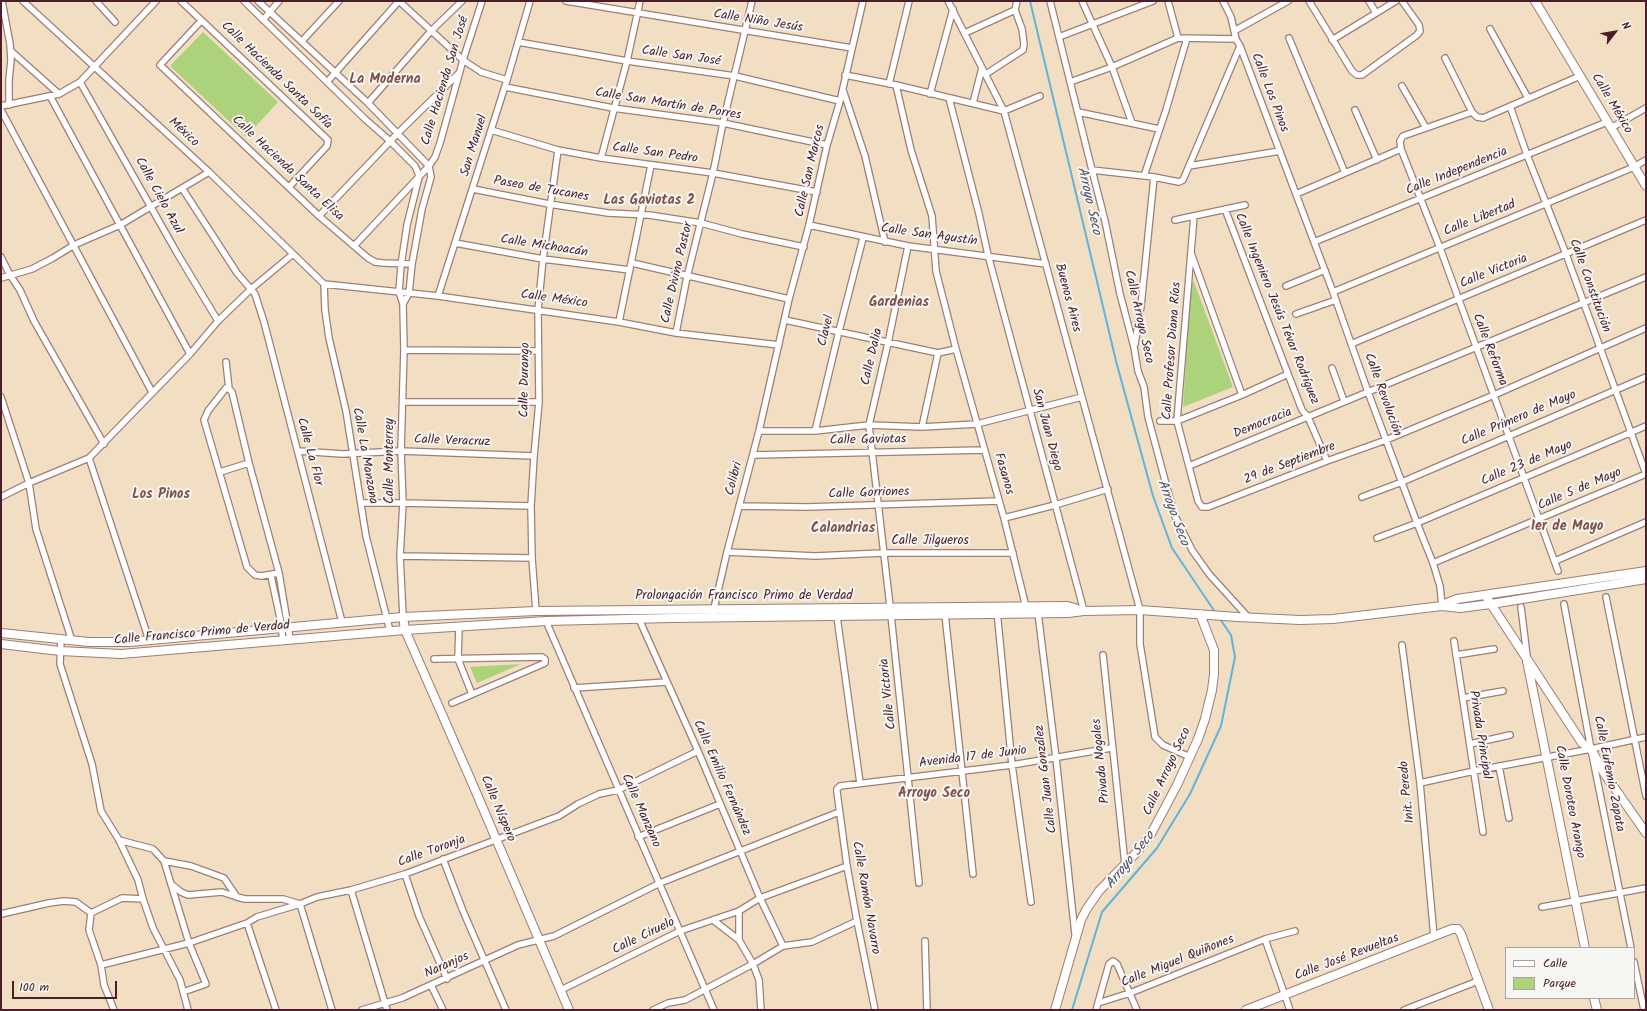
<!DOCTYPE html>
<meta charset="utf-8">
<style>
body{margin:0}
#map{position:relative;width:1647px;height:1011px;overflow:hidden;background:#f2dec2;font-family:Kalam,sans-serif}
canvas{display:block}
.frame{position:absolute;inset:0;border:2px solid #4a1f2b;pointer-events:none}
.legend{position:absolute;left:1505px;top:947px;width:130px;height:52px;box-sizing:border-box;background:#f6f6f2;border:1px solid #b1a0a2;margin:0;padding:5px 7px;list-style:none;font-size:12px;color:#4a1f2b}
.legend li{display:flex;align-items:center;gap:8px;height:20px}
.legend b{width:20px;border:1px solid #b1a0a2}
.north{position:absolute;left:1595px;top:12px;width:40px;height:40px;-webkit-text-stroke:3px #f6f6f2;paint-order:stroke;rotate:59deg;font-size:11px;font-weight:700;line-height:16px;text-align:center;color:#4a1f2b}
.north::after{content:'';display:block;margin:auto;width:14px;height:18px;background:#4a1f2b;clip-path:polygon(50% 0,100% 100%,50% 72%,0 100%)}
.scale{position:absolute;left:12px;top:981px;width:105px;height:18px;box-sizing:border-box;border:2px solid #4a1f2b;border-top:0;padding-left:5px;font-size:12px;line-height:14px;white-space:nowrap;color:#4a1f2b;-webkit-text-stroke:3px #f6f6f2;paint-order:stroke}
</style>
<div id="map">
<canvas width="1647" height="1011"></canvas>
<div class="frame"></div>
<ul class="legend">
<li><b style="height:5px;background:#fff"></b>Calle</li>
<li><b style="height:11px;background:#add27c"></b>Parque</li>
</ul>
<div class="north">N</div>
<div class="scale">100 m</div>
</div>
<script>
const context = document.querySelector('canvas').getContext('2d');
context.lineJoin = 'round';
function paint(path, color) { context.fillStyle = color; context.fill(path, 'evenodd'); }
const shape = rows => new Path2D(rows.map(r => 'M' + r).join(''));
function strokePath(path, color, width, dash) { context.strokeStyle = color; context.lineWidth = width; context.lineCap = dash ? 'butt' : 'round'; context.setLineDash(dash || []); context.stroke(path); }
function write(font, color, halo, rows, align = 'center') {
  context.font = font + ' Kalam,sans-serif'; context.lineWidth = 4; context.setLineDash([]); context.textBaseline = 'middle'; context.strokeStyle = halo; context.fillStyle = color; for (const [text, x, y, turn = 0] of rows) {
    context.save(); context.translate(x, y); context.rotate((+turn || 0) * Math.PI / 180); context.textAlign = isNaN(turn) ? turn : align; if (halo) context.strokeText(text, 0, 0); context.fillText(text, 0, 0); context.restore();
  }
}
paint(shape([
 [203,32,278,102,246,137,170,66],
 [1191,282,1194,282,1233,387,1183,407],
 [521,664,477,683,470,667]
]), '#add27c');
strokePath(shape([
 [1030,1,1116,361,1153,496,1172,548,1215,612],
 [1072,1010,1102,912,1157,848,1190,794,1221,726,1235,657,1231,635,1220,619]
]), '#60b4dc', 2);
const street = shape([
 [2,1,10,44,11,60,9,80,9,105],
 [23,1,209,172,324,284],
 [96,1,115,22],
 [181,1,328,140,327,146,289,187],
 [244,1,365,119,390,141,415,166,418,173,419,177,407,225,401,265,399,292,403,304,404,350,401,451,403,503,400,556,403,617],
 [258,1,368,103,429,166,431,177,422,209,412,264,409,293,403,304],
 [399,1,463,60,481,72,507,80],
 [566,1,852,48],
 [948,1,1004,111,1140,610,1140,644,1155,737,1163,745,1190,757],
 [1050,1,1092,170,1105,221,1120,294,1134,347,1138,371,1144,387,1148,417,1174,514,1192,550,1209,574,1248,617],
 [1082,1,1112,67,1132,123],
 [1168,1,1178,38],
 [1223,1,1231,17,1236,39,1240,46,1333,292,1368,392,1417,523,1433,563,1440,586,1442,606],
 [1309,1,1352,71,1357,75,1362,75,1417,35,1420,31,1419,25,1402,1],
 [1369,1,1376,13],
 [263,20,279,1],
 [201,21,160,65,319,216,368,258,375,262,383,263,412,264],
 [1490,29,1528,98],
 [1234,31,1288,1],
 [965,33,1015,10],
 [1059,37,1153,1],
 [1289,38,1345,173],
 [1332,40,1396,1],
 [302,41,339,1],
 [518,42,627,61,735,76,840,101],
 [11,51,59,94],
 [1445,58,1472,112],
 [986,74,1023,50,1024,44,1022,29,1015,10,1017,1],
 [845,75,896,85,1004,111],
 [80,82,177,253,218,321],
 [327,82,399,1],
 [1070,82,1112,67,1178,38,1236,39],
 [889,84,909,1],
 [896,85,911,150,932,216,936,271,956,349,1004,518,1026,607],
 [1402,86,1426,128],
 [505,87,613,108,723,123,827,145],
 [843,90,865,156,885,242],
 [930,94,953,9],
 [50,96,190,354],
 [949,98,979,214,988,255,1084,611],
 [368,103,431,31,462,1],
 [973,103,982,68],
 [1,106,59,94,80,82,156,1],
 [1510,106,1527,155,1566,254,1646,474],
 [1,110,152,392],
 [1355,110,1377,160],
 [1004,111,1040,96],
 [1078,112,1159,129],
 [1611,128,1646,108],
 [491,130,558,150,601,158,713,173,817,192],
 [601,158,627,61,640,1],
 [1189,166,1280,151],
 [1092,170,1154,177,1179,182,1183,180,1240,46],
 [1144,176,1166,110,1187,38],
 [182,188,237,273,255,294,264,322,342,622],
 [473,189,549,204,608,213,649,215,701,223,742,234,804,247],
 [1296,194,1401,149],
 [1225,209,1288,374,1302,410,1308,417,1327,461],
 [319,216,398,133,459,73],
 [1194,216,1177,421,1198,501,1202,507,1208,507,1327,461,1386,440,1494,395,1646,328],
 [1175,220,1245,205],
 [809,225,908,246,1046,264],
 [1314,242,1607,122],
 [455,243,543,259,630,270],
 [354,246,429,166,435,157,440,143,463,60,482,1],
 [908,246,888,343,869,425,891,615,919,883],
 [1191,253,1242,395],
 [1,257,10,275,20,290,34,321,104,444],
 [632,263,789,299],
 [1,278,32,269,53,258,74,245,120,225,209,172],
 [324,284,438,296,619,322,676,333,779,345],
 [324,284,325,310,329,338,346,411,366,536,390,631],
 [1286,286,1325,270],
 [1333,292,1634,167,1646,160],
 [438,296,507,80,530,1],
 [1296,314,1336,300],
 [785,320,938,353,956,349],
 [619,322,651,165],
 [676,333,687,277,713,173,723,123,752,1],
 [1135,344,1141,306,1154,177],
 [1351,344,1646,220],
 [404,350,538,351],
 [226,362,229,389],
 [1332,368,1344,401],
 [1,397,29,483,36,529,72,641],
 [403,402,539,402],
 [1160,421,1177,421,1242,395,1288,374],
 [922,427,938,353],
 [759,431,815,431,869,425,922,427,977,424,1082,397],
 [815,431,839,331,863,238],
 [298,451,343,454,401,451,534,456],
 [753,455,984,450],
 [89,458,149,640],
 [1189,466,1646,277],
 [220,472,249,463],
 [1,497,29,483,89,458,190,354,218,321,251,289,293,254],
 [1362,497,1402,482,1646,377],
 [361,503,403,503,531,506],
 [739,506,807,507,999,501],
 [1004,518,1055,505,1108,489],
 [1377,538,1417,523,1646,426],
 [727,552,815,556,883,553,1013,553],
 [400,556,532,558],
 [1555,561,1646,522],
 [1433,563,1646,474],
 [1558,571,1440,248,1401,149,1400,141,1403,136,1472,112,1477,117,1483,118,1580,76],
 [279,573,261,576,255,575,247,567,204,420,208,411,226,388,229,389,232,392,249,463,279,573,290,639],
 [271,576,280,618,283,640],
 [1606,597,1646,796],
 [1564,604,1591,749,1631,948],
 [1521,607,1527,656],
 [536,611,532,558,531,506,534,456,539,402,538,310,543,259,558,150],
 [997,611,1012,765,1031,902],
 [713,613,727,552,759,431,789,299,809,225,827,145,840,101,863,1],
 [1038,613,1056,758,1075,934],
 [945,614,973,874],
 [837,617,860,783],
 [639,619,698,751,760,898,783,946],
 [546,621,714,1010],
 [459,627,458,659,472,694],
 [61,639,60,664,92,764,101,811,119,840,138,880,143,899,153,928,180,980,188,1010],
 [1454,641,1483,832],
 [1402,645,1420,783,1434,937],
 [1103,655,1125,864],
 [1456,655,1494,649],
 [434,659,542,657,545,659,545,663,452,703],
 [574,688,667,682],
 [1463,698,1503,691],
 [1470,744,1510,735],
 [1499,766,1509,818],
 [1420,783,1474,771,1591,749,1646,737],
 [638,837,720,804],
 [119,840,153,849,164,861,191,866,224,878,237,897,245,899,283,899,300,904,332,1010],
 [443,859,463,911,506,1010],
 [164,861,189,943,206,984,183,992],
 [405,874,419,916,447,979],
 [171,884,181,892,188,895,222,892,237,897],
 [351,890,387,1010],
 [1542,907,1646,888],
 [739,911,739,940],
 [91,913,89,930,101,965,104,985,114,1010],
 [1,914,49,903,64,901,76,902,91,913,122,898,143,899],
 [713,920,739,940,753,964,759,980,761,1010],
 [247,923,276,1010],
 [1265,939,1290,1010],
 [925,941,927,1010],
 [1634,962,1644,1010],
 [101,965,189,943,247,923,257,917,300,904,317,897,351,890,405,874,559,816,578,804,599,794,618,790,698,751],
 [431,985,443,1010],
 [561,990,680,931,739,911,760,898,847,866],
 [1098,1003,1130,993,1265,939,1295,931],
 [362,1010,402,998,518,945,554,936,660,883,839,812],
 [653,1010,668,1003,685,1000,753,964,783,946,812,942,857,921],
 [875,1010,857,921,847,866,837,792,837,789,840,786,1012,765,1111,748],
 [1096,1010,1109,964,1113,961,1117,964,1137,1010],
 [1404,1010,1478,981]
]);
const secondary = shape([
 [1535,1,1646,186],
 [1485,595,1582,743,1591,749,1604,773,1646,833],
 [1442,605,1457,599,1646,571],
 [403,617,405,630,473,785,569,1010],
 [1,633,89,642,129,642,403,617,536,611,1068,606,1081,610],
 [1,644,60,651,121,654,405,630,546,621,672,618,1068,613,1084,611,1140,610,1237,617,1300,620,1333,619,1442,606,1460,608,1491,604,1646,579],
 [1527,661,1585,948],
 [1594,998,1597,1010],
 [1055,1010,1081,920,1086,910,1099,891,1137,852,1151,834,1177,785,1198,739,1205,719,1212,690,1214,674,1214,650,1200,614],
 [1246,1010,1452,929,1458,929,1461,934,1489,1010]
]);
strokePath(street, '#9e7e76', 8);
strokePath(secondary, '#9e7e76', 10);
strokePath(street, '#fff', 5.5);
strokePath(secondary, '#fff', 8);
write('13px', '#4a1f2b', '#f6f6f2', [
 ["Calle Niño Jesús",758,22,9],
 ["Calle San José",681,57,8],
 ["Calle Hacienda Santa Sofía",276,76,44],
 ["Calle Hacienda San José",446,81,-73],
 ["Calle Los Pinos",1269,93,69],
 ["Calle México",1611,104,59],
 ["Calle San Martín de Porres",668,105,9],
 ["México",183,133,43],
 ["San Manuel",475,146,-73],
 ["Calle San Pedro",655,154,8],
 ["Calle Hacienda Santa Elisa",287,169,43],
 ["Calle San Marcos",811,171,-77],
 ["Calle Independencia",1457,172,-22],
 ["Paseo de Tucanes",541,190,10],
 ["Calle Cielo Azul",158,196,61],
 ["Calle Libertad",1480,219,-22],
 ["Calle San Agustín",929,236,8],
 ["Calle Michoacán",544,247,9],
 ["Calle Victoria",1494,272,-22],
 ["Calle Divino Pastor",678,273,-77],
 ["Calle Constitución",1589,286,70],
 ["Buenos Aires",1067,298,75],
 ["Calle México",554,300,8],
 ["Calle Ingeniero Jesús Tévar Rodríguez",1276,309,68],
 ["Calle Arroyo Seco",1138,317,77],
 ["Clavel",827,331,-76],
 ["Calle Reforma",1489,350,69],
 ["Calle Profesor Diana Ríos",1173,351,-86],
 ["Calle Dalia",873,357,-77],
 ["Calle Durango",526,380,-89],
 ["Calle Revolución",1382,395,70],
 ["Calle Primero de Mayo",1519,419,-23],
 ["Democracia",1263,424,-22],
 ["San Juan Diego",1046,430,75],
 ["Calle Gaviotas",868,441,-1],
 ["Calle Veracruz",452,442,2],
 ["Calle La Flor",309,452,75],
 ["Calle La Manzana",364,456,80],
 ["Calle Monterrey",391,461,-90],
 ["29 de Septiembre",1290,464,-21],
 ["Calle 23 de Mayo",1527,464,-23],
 ["Fasanos",1003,474,74],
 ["Colibri",735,479,-75],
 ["Calle 5 de Mayo",1580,490,-23],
 ["Calle Gorriones",869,494,-2],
 ["Calle Jilgueros",930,542],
 ["Prolongación Francisco Primo de Verdad",744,597],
 ["Calle Francisco Primo de Verdad",202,634,-5],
 ["Calle Victoria",889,694,-96],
 ["Privada Principal",1479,735,81],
 ["Avenida 17 de Junio",973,758,-7],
 ["Privada Nogales",1102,761,-96],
 ["Calle Arroyo Seco",1168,772,-65],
 ["Calle Eufemio Zapata",1608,774,79],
 ["Calle Emilio Fernández",721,778,66],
 ["Calle Juan González",1047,779,-97],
 ["Init. Peredo",1408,792,-96],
 ["Calle Doroteo Arango",1569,802,79],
 ["Calle Níspero",497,809,67],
 ["Calle Manzano",640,811,66],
 ["Calle Toronja",432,852,-20],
 ["Calle Ramón Navarro",865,898,80],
 ["Calle Ciruelo",644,937,-26],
 ["Calle José Revueltas",1347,958,-21],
 ["Calle Miguel Quiñones",1178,962,-22],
 ["Naranjos",447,966,-24]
]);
write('bold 14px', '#81534a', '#f6f6f2', [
 ["La Moderna",385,81],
 ["Las Gaviotas 2",649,202],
 ["Gardenias",899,304],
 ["Los Pinos",161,496],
 ["1er de Mayo",1567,528],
 ["Calandrias",843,530],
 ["Arroyo Seco",934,795]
]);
write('italic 14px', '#525369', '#f6f6f2', [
 ["Arroyo Seco",1088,201,77],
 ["Arroyo Seco",1172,513,70],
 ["Arroyo Seco",1131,861,-51]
]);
</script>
